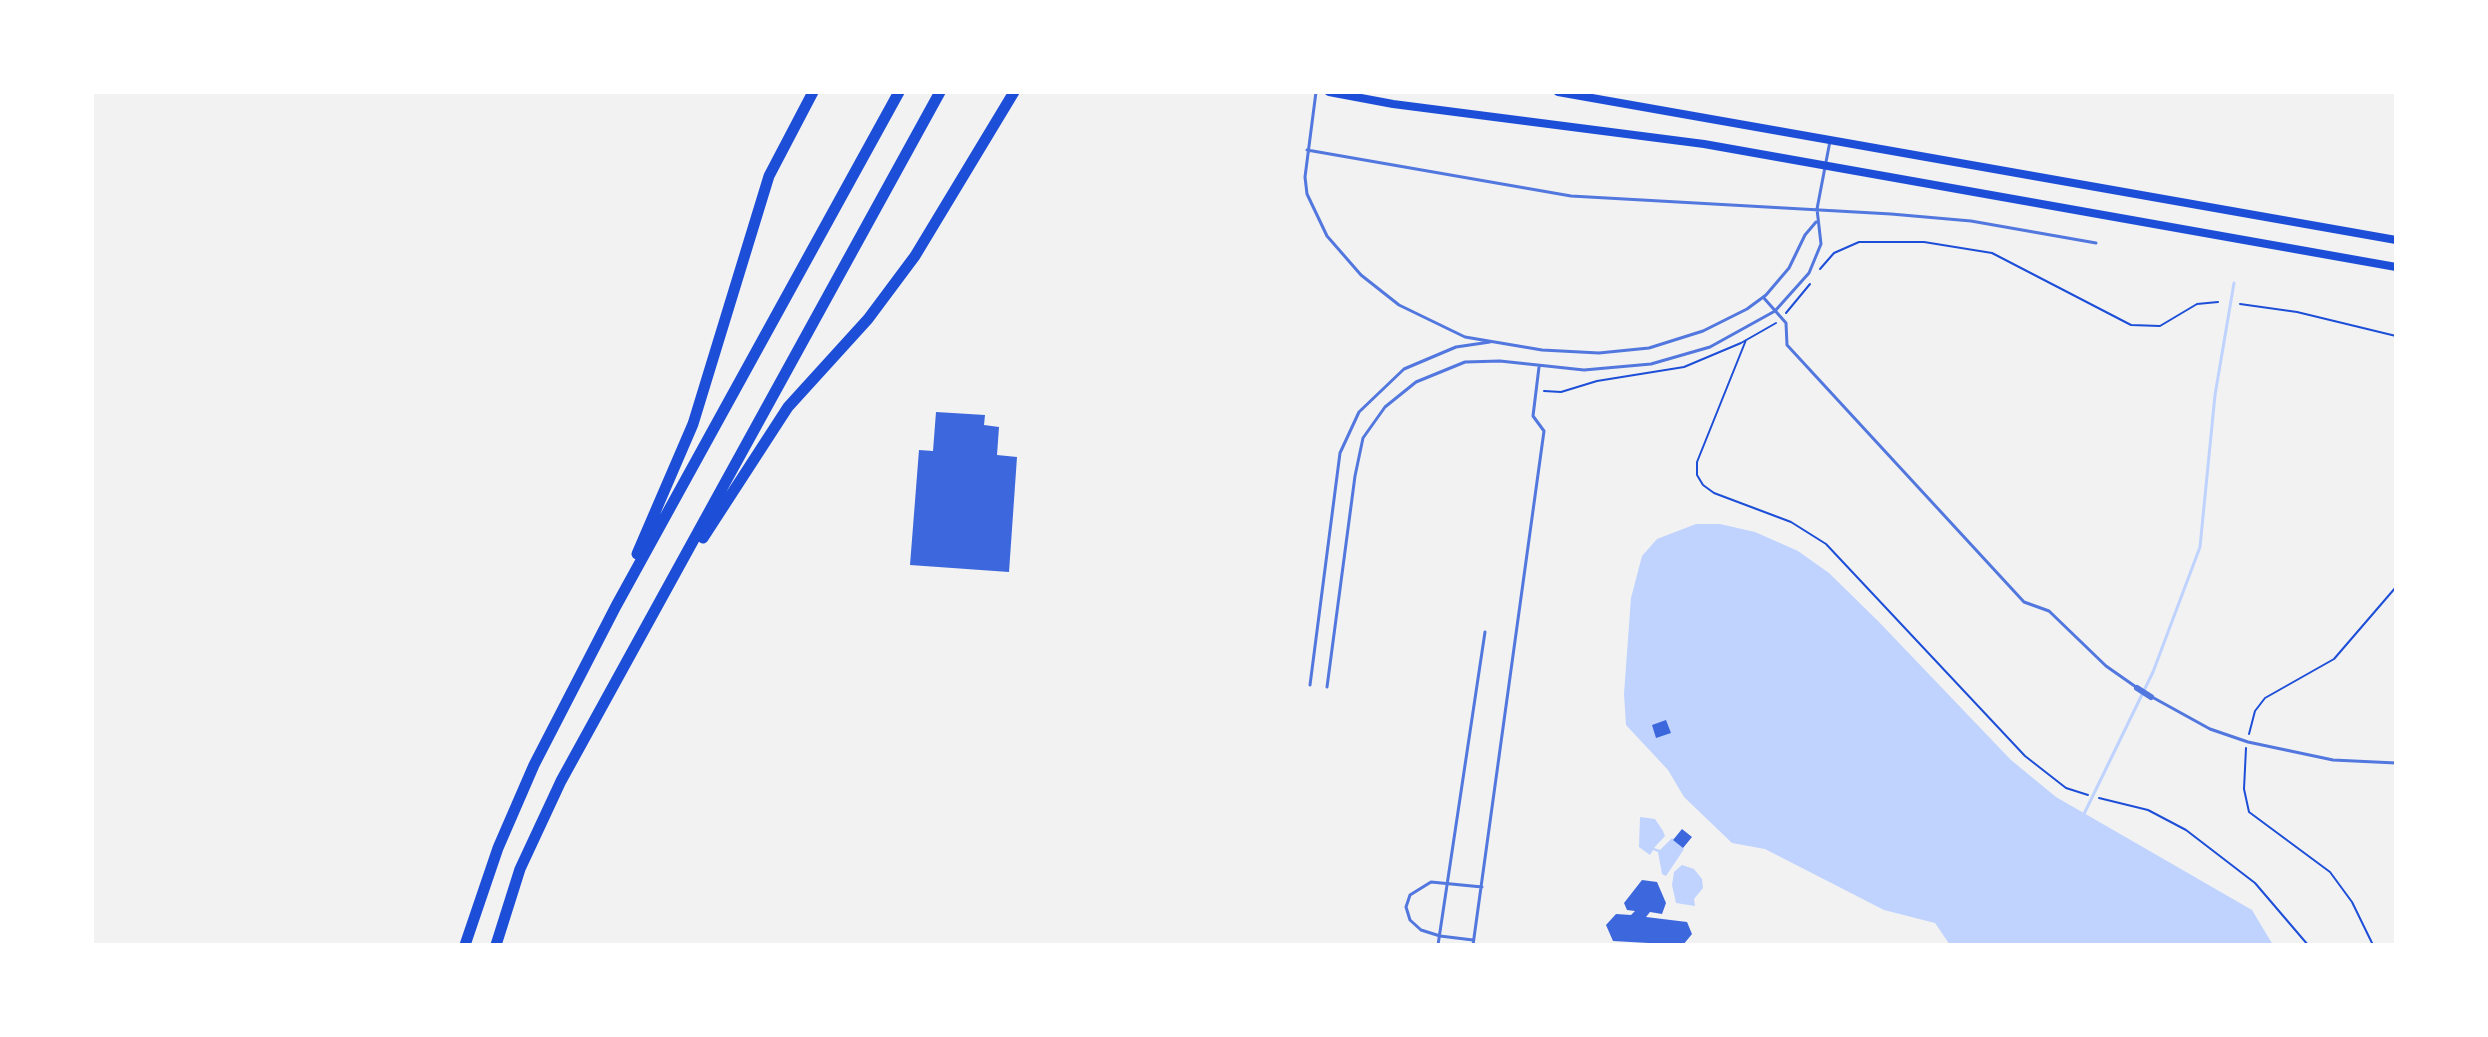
<!DOCTYPE html>
<style>
body{margin:0}
#map{position:relative;width:2488px;height:1037px;overflow:hidden;background:#f2f2f2;font-family:Mulish,sans-serif}
canvas{display:block}
.frame{position:absolute;inset:0;border:94px solid #fff;pointer-events:none}
</style>
<div id="map">
<canvas width="2488" height="1037"></canvas>
<div class="frame"></div>
</div>
<script>
const context = document.querySelector('canvas').getContext('2d');
context.lineJoin = 'round';
function paint(path, color) { context.fillStyle = color; context.fill(path, 'evenodd'); }
const shape = rows => new Path2D(rows.map(r => 'M' + r).join(''));
function strokePath(path, color, width, dash) { context.strokeStyle = color; context.lineWidth = width; context.lineCap = dash ? 'butt' : 'round'; context.setLineDash(dash || []); context.stroke(path); }
paint(shape([
 [1696,524,1720,524,1755,532,1798,551,1829,573,1878,621,2011,760,2056,797,2252,910,2273,945,1950,945,1935,923,1884,910,1765,849,1732,843,1684,797,1668,770,1626,725,1624,694,1631,598,1642,556,1657,539],
 [1640,817,1655,819,1663,831,1665,836,1654,848,1660,850,1672,838,1684,849,1666,876,1662,874,1658,852,1653,850,1650,855,1639,847],
 [1682,865,1694,869,1702,879,1703,888,1694,899,1695,906,1676,903,1672,885,1674,872]
]), '#bfd3fe');
strokePath(shape([
 [2083,816,2153,672,2200,547,2215,395,2234,283]
]), '#bfd3fe', 3);
paint(shape([
 [936,412,985,415,984,425,999,427,997,455,1017,457,1009,572,910,565,919,450,933,451],
 [1666,720,1671,733,1656,738,1652,725],
 [1682,829,1692,837,1683,848,1673,840],
 [1642,880,1657,882,1666,903,1662,914,1650,912,1646,917,1687,922,1692,934,1683,945,1613,941,1606,925,1616,914,1631,915,1635,911,1627,910,1624,903]
]), '#3d67dc');
strokePath(shape([
 [1820,269,1834,253,1859,242,1924,242,1992,253,2131,325,2160,326,2197,304,2218,302],
 [2240,304,2297,312,2396,336],
 [1786,313,1810,284],
 [1746,340,1697,462,1697,475,1703,485,1714,493,1791,522,1826,544,2025,756,2066,788,2088,795],
 [1544,391,1561,392,1597,381,1684,367,1741,343,1776,323],
 [2249,734,2255,711,2265,698,2334,659,2396,587],
 [2246,748,2244,789,2249,812,2330,872,2352,902,2373,945],
 [2099,798,2148,810,2186,830,2255,883,2308,945]
]), '#1d4ed8', 2);
strokePath(shape([
 [1316,92,1305,177,1307,194,1327,236,1361,275,1399,305,1465,337,1542,350,1599,353,1649,348,1703,331,1747,309,1766,295,1789,268,1805,235,1816,222],
 [1307,150,1571,196,1891,214,1971,221,2096,243],
 [1763,297,1786,323,1787,345,2024,602,2049,611,2106,666,2136,687],
 [1310,685,1340,453,1359,412,1404,369,1456,347,1490,342],
 [1327,687,1355,476,1363,438,1385,407,1416,382,1465,362,1500,361,1584,370,1651,364,1710,347,1775,311,1809,273,1821,244,1817,209,1830,141],
 [2152,697,2210,729,2248,742,2333,760,2396,763],
 [1473,940,1440,936,1421,930,1410,920,1406,907,1410,895,1431,882,1482,887],
 [1438,945,1485,632],
 [1473,945,1544,431,1533,416,1539,367]
]), '#5277de', 3);
strokePath(shape([
 [2137,688,2151,697]
]), '#5277de', 6);
strokePath(shape([
 [1329,92,1393,104,1704,144,2396,267],
 [1558,92,2396,240]
]), '#1d4ed8', 8);
strokePath(shape([
 [703,538,788,407,868,319,915,256,1014,92],
 [637,554,693,424,769,176,813,92],
 [465,945,498,848,534,765,616,606,899,92],
 [496,945,520,869,561,781,940,92]
]), '#1d4ed8', 11);
</script>
